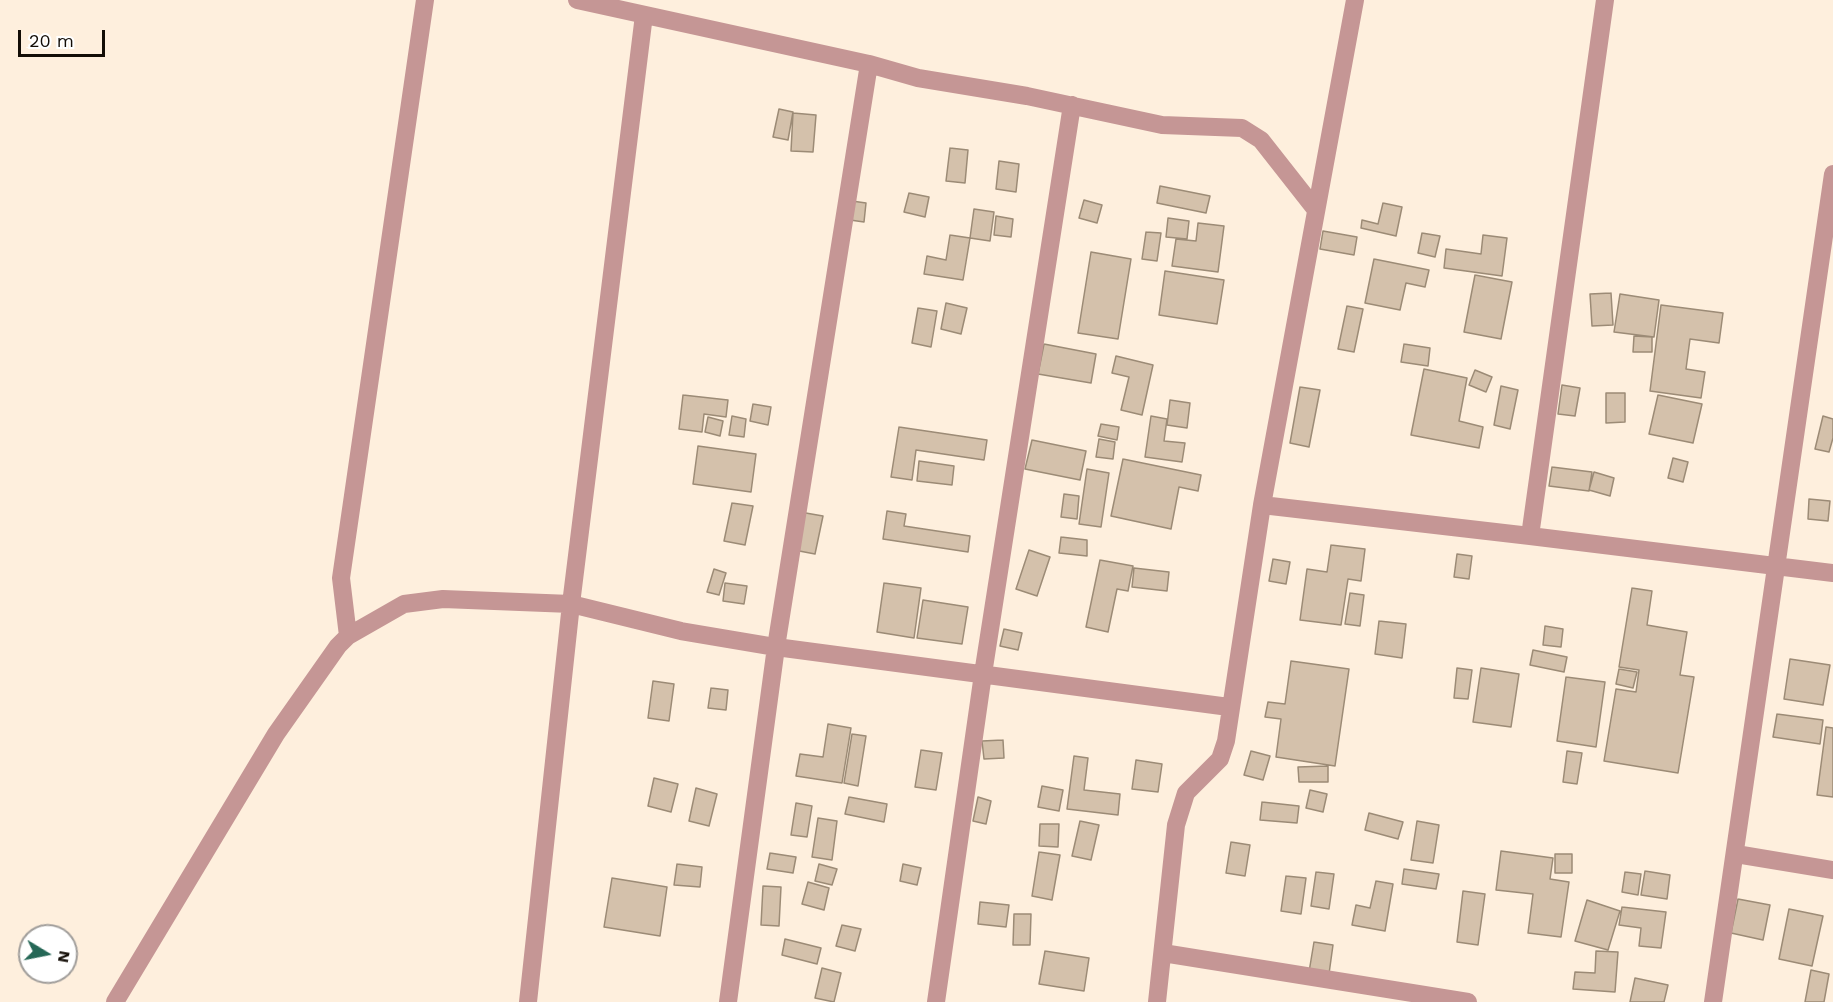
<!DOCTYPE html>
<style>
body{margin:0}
#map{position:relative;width:1833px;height:1002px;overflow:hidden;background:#feefdd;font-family:"Work Sans",sans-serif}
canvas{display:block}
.north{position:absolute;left:18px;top:924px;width:60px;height:60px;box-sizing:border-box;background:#fff;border:2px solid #a19e9b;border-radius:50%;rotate:100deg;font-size:16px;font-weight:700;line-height:24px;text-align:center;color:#130d06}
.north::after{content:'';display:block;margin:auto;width:21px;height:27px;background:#256756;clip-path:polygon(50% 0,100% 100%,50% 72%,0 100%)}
.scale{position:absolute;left:18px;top:30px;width:87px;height:27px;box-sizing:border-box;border:3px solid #130d06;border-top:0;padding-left:8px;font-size:18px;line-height:21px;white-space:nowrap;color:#130d06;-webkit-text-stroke:4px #fff;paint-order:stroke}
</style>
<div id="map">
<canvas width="1833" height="1002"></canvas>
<div class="north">N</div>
<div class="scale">20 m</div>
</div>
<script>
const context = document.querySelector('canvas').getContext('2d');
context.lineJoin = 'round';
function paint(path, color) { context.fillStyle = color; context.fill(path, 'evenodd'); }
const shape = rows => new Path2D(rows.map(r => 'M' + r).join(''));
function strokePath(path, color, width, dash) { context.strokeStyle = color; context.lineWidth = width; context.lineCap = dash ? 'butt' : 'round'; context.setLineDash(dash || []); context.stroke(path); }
const building = shape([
 [779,109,793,112,788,140,773,137,779,109],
 [793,113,816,115,813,152,791,151,793,113],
 [950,148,968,150,965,183,946,181,950,148],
 [999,161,1019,164,1016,192,996,189,999,161],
 [1160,186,1210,196,1206,213,1157,203,1160,186],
 [909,193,929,197,925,217,904,212,909,193],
 [845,200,866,203,864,222,843,219,845,200],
 [1084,200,1102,205,1097,223,1079,218,1084,200],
 [1383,203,1402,207,1396,236,1361,228,1362,220,1378,224,1383,203],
 [974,209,994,212,990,241,970,238,974,209],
 [996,216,1013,219,1011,237,994,235,996,216],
 [1168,218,1189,221,1187,239,1166,237,1168,218],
 [1198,223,1224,226,1218,272,1172,266,1176,239,1196,241,1198,223],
 [1323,231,1357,237,1354,255,1320,249,1323,231],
 [1146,232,1161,233,1157,261,1142,259,1146,232],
 [1422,233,1440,236,1435,257,1418,253,1422,233],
 [950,235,970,238,963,280,924,274,927,256,946,260,950,235],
 [1483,235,1507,238,1502,276,1444,268,1446,249,1481,254,1483,235],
 [1091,252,1131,259,1118,339,1078,333,1091,252],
 [1374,259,1429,270,1425,287,1406,283,1400,310,1365,303,1374,259],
 [1165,271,1224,280,1217,324,1159,315,1165,271],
 [1475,275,1512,282,1501,339,1464,332,1475,275],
 [1611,293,1613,325,1592,326,1590,294,1611,293],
 [1620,294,1659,300,1654,337,1614,332,1620,294],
 [946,303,967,308,961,334,941,329,946,303],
 [1661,305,1723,313,1719,343,1690,339,1686,369,1705,372,1701,398,1650,391,1661,305],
 [1347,306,1363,309,1354,352,1338,349,1347,306],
 [918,308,937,311,931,347,912,343,918,308],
 [1634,336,1652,337,1652,352,1633,352,1634,336],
 [1044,344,1096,354,1091,383,1038,374,1044,344],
 [1404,344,1430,348,1428,366,1401,362,1404,344],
 [1116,356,1153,365,1142,415,1121,410,1129,377,1112,373,1116,356],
 [1424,369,1467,378,1459,421,1483,427,1479,448,1411,435,1424,369],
 [1475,370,1492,377,1486,392,1469,385,1475,370],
 [1562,385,1580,388,1575,416,1558,414,1562,385],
 [1501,386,1518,390,1510,429,1494,425,1501,386],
 [1300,387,1320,390,1309,447,1290,443,1300,387],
 [1606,393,1625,393,1625,422,1606,423,1606,393],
 [683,395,728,400,726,417,704,414,702,432,679,429,683,395],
 [1658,395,1702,404,1693,443,1649,434,1658,395],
 [1170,400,1190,403,1187,428,1167,425,1170,400],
 [753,404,771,407,768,425,750,421,753,404],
 [732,416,746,419,744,437,729,435,732,416],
 [1151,416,1167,419,1164,441,1185,443,1182,462,1145,457,1151,416],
 [1823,416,1833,419,1833,438,1829,452,1815,449,1823,416],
 [708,417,723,421,720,436,705,432,708,417],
 [1101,424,1119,427,1117,440,1098,436,1101,424],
 [899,427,987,440,984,460,916,450,912,480,891,477,899,427],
 [1099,439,1115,442,1113,459,1096,457,1099,439],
 [1032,440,1086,451,1080,480,1025,469,1032,440],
 [698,446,756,454,751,492,693,484,698,446],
 [1673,458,1688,462,1683,482,1668,478,1673,458],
 [1123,459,1201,475,1198,491,1179,487,1171,529,1111,516,1123,459],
 [919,461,954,466,952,485,917,481,919,461],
 [1552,467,1592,472,1589,491,1549,486,1552,467],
 [1087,469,1109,473,1101,527,1079,524,1087,469],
 [1594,472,1614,478,1610,496,1589,490,1594,472],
 [1064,494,1079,496,1077,519,1061,517,1064,494],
 [1809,499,1830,501,1828,521,1808,519,1809,499],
 [732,503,753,506,745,545,724,541,732,503],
 [887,511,906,514,904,526,970,536,968,552,883,539,887,511],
 [800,512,823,516,815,554,794,550,800,512],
 [1061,537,1087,540,1087,556,1059,553,1061,537],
 [1331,545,1365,549,1361,581,1348,579,1341,625,1300,620,1307,569,1327,572,1331,545],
 [1029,550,1050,557,1037,596,1016,589,1029,550],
 [1457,554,1472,556,1469,579,1454,577,1457,554],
 [1273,559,1290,562,1286,584,1269,581,1273,559],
 [1100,560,1133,566,1128,591,1117,589,1108,632,1086,627,1100,560],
 [1134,568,1169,572,1167,591,1132,587,1134,568],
 [714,569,726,573,719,595,707,592,714,569],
 [725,583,747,586,744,604,723,601,725,583],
 [884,583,921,588,914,638,877,632,884,583],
 [1632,588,1652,591,1647,625,1687,632,1680,675,1694,677,1678,773,1604,761,1616,689,1636,692,1639,670,1619,667,1632,588],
 [1350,593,1364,595,1360,626,1345,624,1350,593],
 [923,600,968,607,962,644,917,638,923,600],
 [1379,621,1406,624,1402,658,1375,654,1379,621],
 [1545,626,1563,629,1561,647,1543,645,1545,626],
 [1004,629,1022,633,1018,650,1000,646,1004,629],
 [1533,650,1567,657,1564,672,1530,665,1533,650],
 [1790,659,1830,665,1823,705,1784,699,1790,659],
 [1291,661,1349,669,1335,766,1276,757,1281,719,1265,717,1268,702,1285,704,1291,661],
 [1457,668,1472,670,1468,699,1454,698,1457,668],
 [1481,668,1519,674,1511,727,1473,722,1481,668],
 [1619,669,1637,672,1633,688,1616,684,1619,669],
 [1566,677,1605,682,1596,747,1557,741,1566,677],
 [653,681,674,684,669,721,648,718,653,681],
 [711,688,728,690,726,710,708,708,711,688],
 [1777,714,1823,720,1820,744,1773,737,1777,714],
 [828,724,851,728,842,783,796,776,800,754,823,757,828,724],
 [1826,727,1833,728,1833,797,1817,795,1826,727],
 [852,734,866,736,858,786,844,783,852,734],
 [1003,740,1004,758,984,759,982,741,1003,740],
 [921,750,942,753,936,790,915,787,921,750],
 [1251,751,1270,756,1263,780,1244,775,1251,751],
 [1567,751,1582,753,1577,784,1563,782,1567,751],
 [1074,756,1088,758,1084,790,1120,794,1118,815,1067,809,1074,756],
 [1136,760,1162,764,1158,792,1132,789,1136,760],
 [1328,766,1328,782,1299,782,1298,767,1328,766],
 [654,778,678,784,671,812,648,806,654,778],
 [1042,786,1063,790,1059,811,1038,807,1042,786],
 [696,788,717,794,709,826,689,821,696,788],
 [1310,790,1327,794,1323,812,1306,808,1310,790],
 [849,797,887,804,884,822,845,814,849,797],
 [978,797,991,801,986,824,973,821,978,797],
 [1262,802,1299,806,1297,823,1260,820,1262,802],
 [796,803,812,806,807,837,791,835,796,803],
 [1369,813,1403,822,1398,839,1365,830,1369,813],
 [818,818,837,821,832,860,812,857,818,818],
 [1080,821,1099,825,1091,860,1072,856,1080,821],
 [1417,821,1439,825,1433,863,1411,860,1417,821],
 [1040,824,1059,824,1058,847,1039,846,1040,824],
 [1231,842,1250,845,1245,876,1226,873,1231,842],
 [1501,851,1553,858,1550,879,1569,882,1561,937,1528,933,1533,894,1496,890,1501,851],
 [1039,852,1060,855,1052,900,1032,896,1039,852],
 [770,853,796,857,793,873,767,869,770,853],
 [1555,854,1572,854,1572,873,1555,873,1555,854],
 [677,864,702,867,700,887,674,885,677,864],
 [819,864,837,869,832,885,815,881,819,864],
 [903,864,921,868,917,885,900,881,903,864],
 [1404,869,1439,874,1436,889,1402,884,1404,869],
 [1645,871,1670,875,1667,899,1641,895,1645,871],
 [1316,872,1334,874,1329,909,1311,906,1316,872],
 [1625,872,1641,874,1638,895,1622,892,1625,872],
 [1286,876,1306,878,1301,914,1281,911,1286,876],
 [612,878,667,887,660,936,604,927,612,878],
 [1376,881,1393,884,1385,931,1352,925,1356,905,1370,908,1376,881],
 [808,882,829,888,824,910,802,904,808,882],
 [763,886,781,887,779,926,761,925,763,886],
 [1463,891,1485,894,1478,945,1457,942,1463,891],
 [1738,899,1770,905,1763,940,1731,933,1738,899],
 [1587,900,1620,911,1608,950,1575,941,1587,900],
 [980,902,1009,905,1006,927,978,924,980,902],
 [1622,907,1666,912,1661,948,1639,946,1641,928,1619,925,1622,907],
 [1789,909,1823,916,1812,966,1779,959,1789,909],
 [1014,914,1031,914,1030,945,1013,945,1014,914],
 [842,925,861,929,855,951,836,946,842,925],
 [785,939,821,948,817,964,782,955,785,939],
 [1314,942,1333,945,1328,981,1308,978,1314,942],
 [1045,951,1089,958,1084,991,1039,984,1045,951],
 [1596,951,1618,952,1615,992,1573,989,1575,972,1595,973,1596,951],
 [822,968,841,973,834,1002,815,998,822,968],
 [1811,970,1829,974,1824,1002,1805,1002,1811,970],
 [1635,978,1668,985,1664,1002,1630,1002,1635,978]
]);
paint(building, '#d4c1ab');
strokePath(building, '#9c8b76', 1.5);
strokePath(shape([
 [577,0,869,64,918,78,1027,96,1162,125,1242,128,1261,140,1316,210],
 [1355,0,1262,505,1530,536],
 [1605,0,1530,536,1833,573],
 [348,636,341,578,425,0],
 [1736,854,1833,870],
 [1163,953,1468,1002],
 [115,1002,276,734,338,646,348,636,404,604,443,599,571,604,681,631,776,647,1229,707],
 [528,1002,571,604,644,15],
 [728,1002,776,647,869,64],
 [936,1002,983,674,1072,105],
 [1157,1002,1176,825,1186,793,1220,759,1226,741,1262,505],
 [1713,1002,1833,174]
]), '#c59695', 18);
</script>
